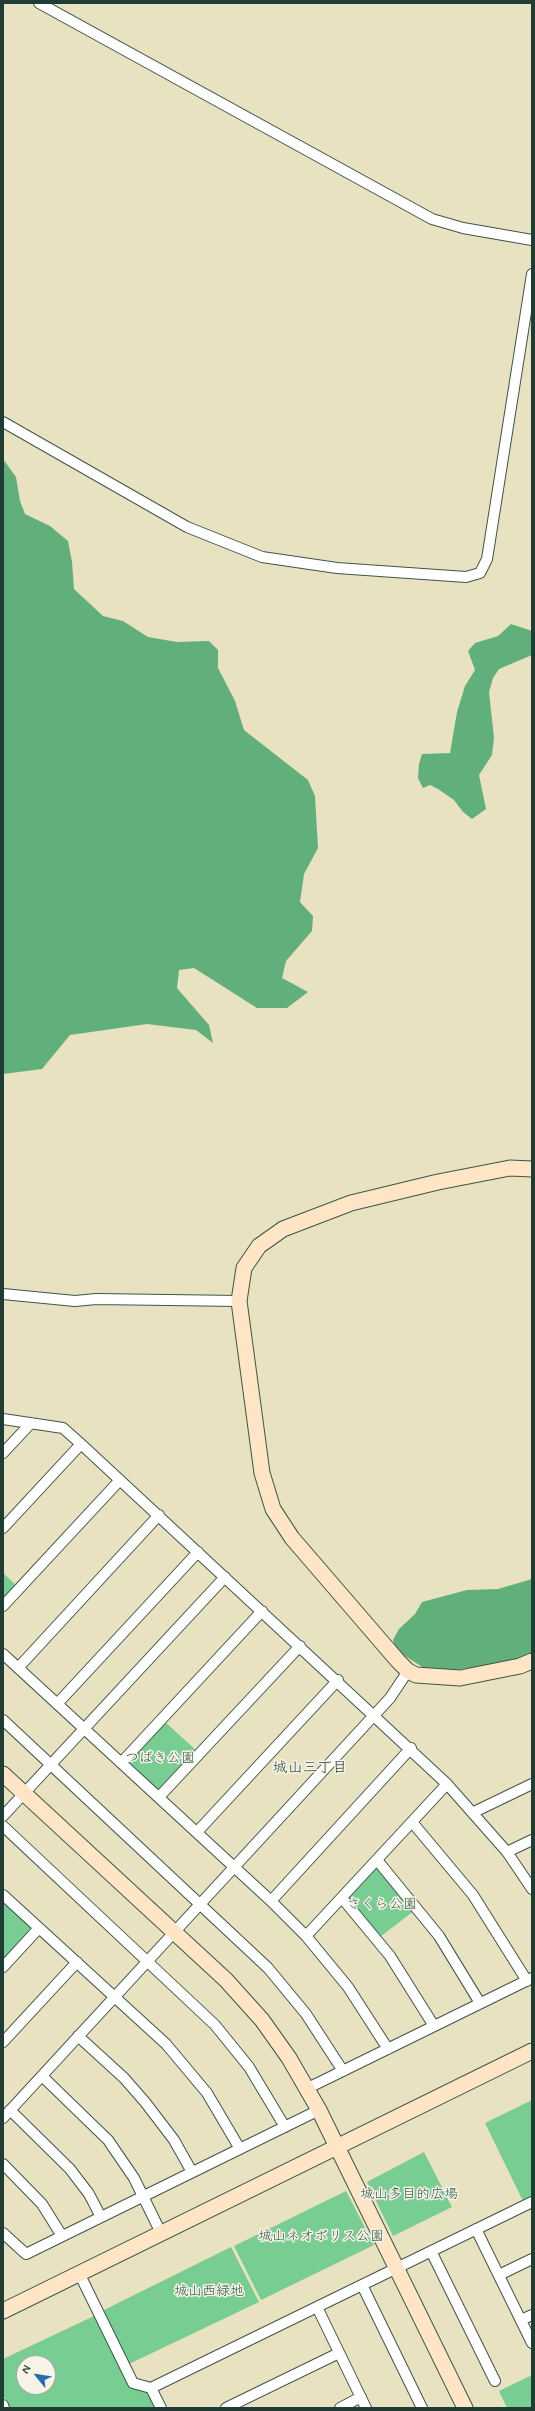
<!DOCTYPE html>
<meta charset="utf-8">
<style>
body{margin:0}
#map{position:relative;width:535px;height:2411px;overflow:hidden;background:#e8e2c1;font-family:Mynerve,sans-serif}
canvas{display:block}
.frame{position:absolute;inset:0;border:4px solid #1f3d34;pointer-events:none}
.north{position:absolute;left:16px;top:2355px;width:40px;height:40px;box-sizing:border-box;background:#f7f3e8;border:1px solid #a1aaa0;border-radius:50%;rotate:300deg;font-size:11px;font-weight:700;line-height:16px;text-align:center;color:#1f3d34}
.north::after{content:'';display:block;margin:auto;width:14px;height:18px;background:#1f6fb2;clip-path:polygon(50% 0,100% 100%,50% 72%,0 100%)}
</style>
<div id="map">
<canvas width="535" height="2411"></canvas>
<div class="frame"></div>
<div class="north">N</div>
</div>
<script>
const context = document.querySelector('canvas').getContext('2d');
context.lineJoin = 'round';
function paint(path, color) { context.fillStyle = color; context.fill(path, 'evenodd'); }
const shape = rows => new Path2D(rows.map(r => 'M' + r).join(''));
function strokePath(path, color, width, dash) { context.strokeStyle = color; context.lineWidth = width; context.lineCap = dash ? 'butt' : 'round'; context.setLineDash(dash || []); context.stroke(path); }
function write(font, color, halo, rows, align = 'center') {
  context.font = font + ' Mynerve,"Klee One",sans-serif'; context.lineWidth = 3; context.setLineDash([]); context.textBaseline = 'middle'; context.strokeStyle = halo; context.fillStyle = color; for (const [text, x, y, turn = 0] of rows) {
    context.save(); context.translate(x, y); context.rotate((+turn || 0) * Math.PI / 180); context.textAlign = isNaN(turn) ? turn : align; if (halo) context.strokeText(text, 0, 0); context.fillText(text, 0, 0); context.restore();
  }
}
paint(shape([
 [3,1573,17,1586,3,1601],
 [165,1722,197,1751,159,1791,129,1763],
 [377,1867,415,1910,380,1937,348,1898],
 [3,1901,31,1928,3,1961],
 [532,2100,532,2197,523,2201,485,2123],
 [424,2152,452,2207,393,2236,367,2182],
 [346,2191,374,2245,261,2300,234,2246],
 [231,2247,259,2302,129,2364,102,2311],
 [94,2316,129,2386,147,2391,155,2408,10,2408,3,2395,3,2359],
 [24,2363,48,2363,48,2387,24,2387],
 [532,2375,532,2408,507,2408,499,2391]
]), '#77cd92');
paint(shape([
 [3,459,16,477,20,501,25,514,50,526,68,541,72,562,74,589,103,616,123,621,148,637,177,642,209,641,218,650,218,668,235,701,244,730,308,780,315,796,318,848,304,874,300,902,313,916,312,931,286,961,282,978,308,992,287,1008,257,1008,194,968,179,970,177,988,209,1025,213,1043,196,1030,147,1024,70,1035,42,1069,3,1074],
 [511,624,532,631,532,655,499,669,493,678,489,692,494,738,492,755,479,775,486,809,472,819,463,812,454,800,438,789,430,785,423,788,418,778,419,764,422,754,450,753,457,712,465,686,475,670,468,651,475,643,498,636],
 [532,1579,532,1655,506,1663,446,1671,427,1670,396,1650,393,1640,399,1629,415,1614,422,1602,467,1590,498,1589]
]), '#61b07c');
const street = shape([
 [39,3,432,219,463,228,532,240],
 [3,422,187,527,262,557,337,568,466,577,480,573,487,559,532,274],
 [3,1294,75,1301,96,1299,239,1301],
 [3,1419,63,1428,81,1444,447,1784,507,1852,532,1889],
 [3,1453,31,1423],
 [3,1528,81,1444],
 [3,1606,120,1480],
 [3,1654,271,1901,306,1936,348,1987,388,2049],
 [18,1668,159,1515],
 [57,1704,198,1552],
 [3,1720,268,1968,306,2014,343,2071],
 [121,1763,262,1611],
 [159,1797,300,1646],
 [474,1812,532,1784],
 [3,1816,225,1577],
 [412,1822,473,1895,527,1981],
 [3,1826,215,2025,249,2067,285,2127],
 [197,1832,338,1680],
 [507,1852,532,1840],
 [377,1860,439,1936,480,2003],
 [3,1895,166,2044,207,2093,240,2149],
 [342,1898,390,1956,434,2026],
 [271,1901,411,1748],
 [306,1936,447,1784],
 [3,1967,39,1928],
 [78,2036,124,2078,145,2102,174,2140,192,2172],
 [3,2042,77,1962],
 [42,2076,108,2140,134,2178,161,2233],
 [308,2088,532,1978],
 [10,2110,70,2169,89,2194,101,2217],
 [3,2118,390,1698,408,1671],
 [3,2164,42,2204,62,2236],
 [476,2229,532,2343],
 [3,2233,26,2254,319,2110],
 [431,2251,495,2381],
 [79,2273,133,2383,151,2388,532,2202],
 [499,2275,532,2259],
 [362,2285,422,2408],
 [317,2307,366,2408],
 [521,2320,532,2315],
 [151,2388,161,2408],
 [3,2405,4,2408],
 [226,2408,339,2353],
 [340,2408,361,2397]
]);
const secondary = shape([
 [532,1169,510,1168,438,1182,351,1203,283,1229,259,1246,244,1268,239,1301,262,1473,273,1509,292,1538,398,1661,408,1671,416,1675,460,1678,520,1666,532,1661],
 [3,1774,226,1980,262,2020,289,2058,319,2110,465,2408],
 [3,2311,532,2051]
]);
strokePath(street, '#3d5649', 12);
strokePath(secondary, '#3d5649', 17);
strokePath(street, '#fff', 10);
strokePath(secondary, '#fde5c5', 15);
write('14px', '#315a47', '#f7f3e8', [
 ["つばき公園",160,1759],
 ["さくら公園",382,1905],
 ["城山多目的広場",409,2195],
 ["城山ネオポリス公園",321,2237],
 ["城山西緑地",209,2292]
]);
write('15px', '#1f3d34', '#f7f3e8', [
 ["城山三丁目",310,1769]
]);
</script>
